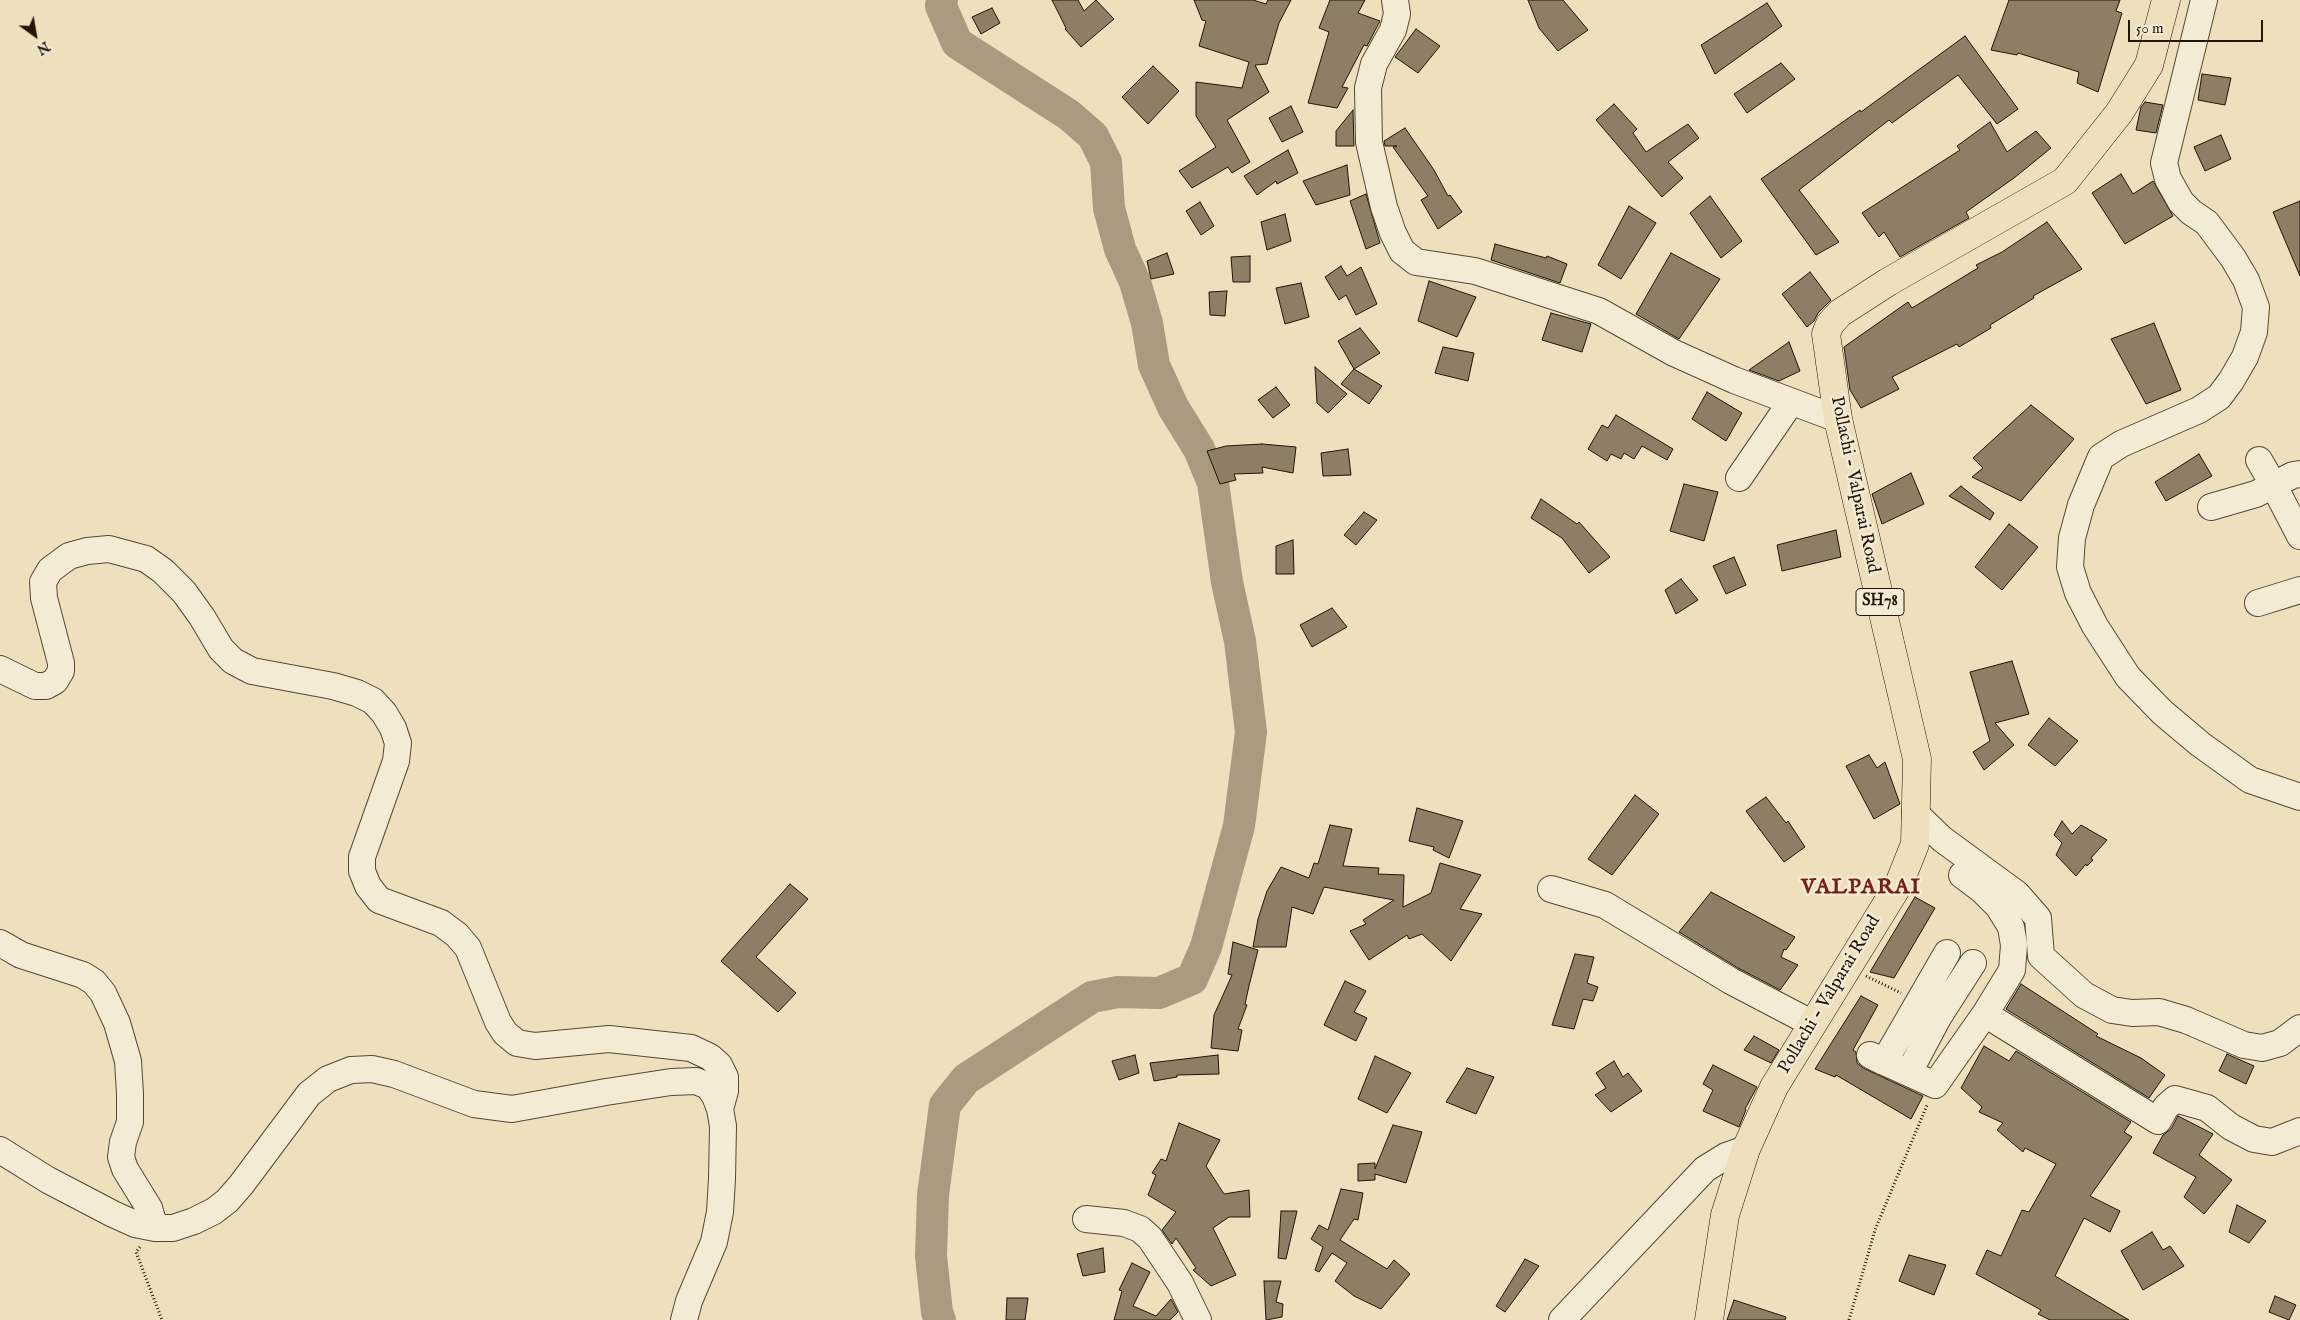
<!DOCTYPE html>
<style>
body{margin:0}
#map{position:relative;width:2300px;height:1320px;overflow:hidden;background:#eee0bd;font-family:"IM FELL English",serif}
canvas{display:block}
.north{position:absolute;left:10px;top:10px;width:50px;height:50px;-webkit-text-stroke:4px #f4ebd4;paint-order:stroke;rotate:148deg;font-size:14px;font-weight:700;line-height:20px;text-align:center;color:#211506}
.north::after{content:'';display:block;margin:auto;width:18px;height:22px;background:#211506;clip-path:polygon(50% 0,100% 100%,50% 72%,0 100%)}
.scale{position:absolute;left:2128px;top:20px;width:135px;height:22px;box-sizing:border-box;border:2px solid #211506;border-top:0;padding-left:6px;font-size:15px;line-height:18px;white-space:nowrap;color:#211506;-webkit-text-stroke:4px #f4ebd4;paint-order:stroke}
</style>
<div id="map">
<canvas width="2300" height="1320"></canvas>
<div class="north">N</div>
<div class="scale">50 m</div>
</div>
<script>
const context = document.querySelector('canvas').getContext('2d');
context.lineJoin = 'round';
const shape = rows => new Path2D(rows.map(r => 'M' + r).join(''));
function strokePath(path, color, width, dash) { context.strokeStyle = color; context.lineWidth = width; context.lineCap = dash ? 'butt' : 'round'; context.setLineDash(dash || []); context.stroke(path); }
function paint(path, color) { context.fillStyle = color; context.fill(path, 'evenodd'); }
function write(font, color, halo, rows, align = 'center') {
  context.font = font + ' "IM FELL English",serif'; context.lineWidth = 5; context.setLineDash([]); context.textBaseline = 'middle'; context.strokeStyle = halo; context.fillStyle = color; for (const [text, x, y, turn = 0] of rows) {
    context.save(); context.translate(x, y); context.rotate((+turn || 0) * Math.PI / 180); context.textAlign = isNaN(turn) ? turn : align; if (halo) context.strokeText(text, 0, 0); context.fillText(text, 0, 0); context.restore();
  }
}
strokePath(shape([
 [940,1320,937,1312,931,1256,933,1195,945,1105,966,1079,1092,997,1118,992,1159,993,1192,979,1206,947,1239,826,1251,732,1240,641,1227,582,1213,483,1199,449,1173,407,1154,365,1147,323,1135,282,1120,249,1109,208,1106,162,1093,136,1069,115,957,43,941,6,942,0]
]), '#a89b7f', 32);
const building = shape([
 [1052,0,1078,0,1084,11,1096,0,1114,19,1081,47,1065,29,1066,28,1052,0],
 [1194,0,1253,0,1266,4,1268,0,1291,0,1279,23,1267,64,1255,65,1269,92,1227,120,1250,162,1232,173,1228,167,1192,188,1179,171,1216,147,1196,116,1196,82,1242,88,1249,62,1199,46,1206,21,1202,20,1194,0],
 [1330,0,1365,0,1358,13,1380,21,1367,46,1364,45,1342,87,1348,88,1337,108,1308,103,1329,32,1319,28,1330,0],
 [1528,0,1563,0,1588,30,1558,51,1539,28,1528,0],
 [2009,0,2120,0,2116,11,2122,13,2098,92,2077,83,2079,72,2018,53,2017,55,1991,50,2009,0],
 [1767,3,1782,26,1715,74,1701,45,1767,3],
 [992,8,1000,23,981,34,972,17,992,8],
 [1416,29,1440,46,1418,73,1395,57,1416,29],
 [1965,36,2018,109,1997,124,1958,75,1892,123,1889,120,1799,190,1839,242,1816,255,1761,179,1860,110,1861,112,1965,36],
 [1781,63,1795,79,1747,113,1734,94,1781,63],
 [1153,66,1179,91,1148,124,1122,97,1153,66],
 [2202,74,2231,78,2225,105,2198,100,2202,74],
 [2145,102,2163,105,2156,133,2136,130,2141,107,2145,102],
 [1614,104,1637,129,1633,133,1646,152,1688,124,1699,138,1668,162,1683,178,1662,197,1596,120,1614,104],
 [1291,106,1303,132,1282,142,1269,118,1291,106],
 [1353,110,1354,146,1336,146,1336,131,1353,110],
 [1990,122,2007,152,2036,131,2051,148,2014,178,1966,212,1969,218,1900,257,1884,232,1879,237,1862,213,1960,150,1957,146,1990,122],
 [1405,128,1434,170,1448,196,1450,195,1462,212,1438,229,1421,200,1428,196,1393,147,1397,146,1385,146,1384,141,1405,128],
 [2221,135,2231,159,2205,171,2194,147,2221,135],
 [1288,150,1298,173,1277,184,1276,181,1257,195,1244,176,1288,150],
 [1347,165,1350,195,1316,205,1303,181,1347,165],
 [2121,174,2133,194,2153,181,2173,216,2125,244,2092,193,2121,174],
 [1366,194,1380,243,1366,249,1350,201,1366,194],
 [1710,196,1742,241,1721,258,1690,213,1710,196],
 [2300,201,2300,276,2273,212,2300,201],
 [1200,202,1214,226,1201,235,1186,211,1200,202],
 [1629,206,1656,223,1621,279,1598,265,1629,206],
 [1285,214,1291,241,1267,250,1261,222,1285,214],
 [2047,222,2082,269,2033,296,2034,298,1990,325,1991,328,1959,347,1957,344,1892,377,1899,389,1861,408,1850,390,1844,347,1908,302,1912,308,1978,268,1976,265,2002,252,2047,222],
 [1495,244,1546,258,1547,256,1567,264,1560,283,1491,260,1495,244],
 [1167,253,1174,274,1151,279,1147,261,1167,253],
 [1671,253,1720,279,1679,339,1636,314,1671,253],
 [1250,256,1250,282,1233,282,1231,257,1250,256],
 [1341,266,1347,276,1361,267,1377,304,1356,315,1346,295,1339,300,1325,277,1341,266],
 [1810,272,1831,300,1818,313,1814,321,1807,327,1782,294,1810,272],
 [1429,281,1476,297,1457,337,1418,321,1429,281],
 [1301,283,1309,317,1285,324,1276,288,1301,283],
 [1227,291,1225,316,1210,315,1209,292,1227,291],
 [1551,313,1591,324,1582,352,1542,340,1551,313],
 [2154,323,2181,390,2146,404,2111,339,2154,323],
 [1360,328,1380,353,1354,369,1338,341,1360,328],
 [1789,342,1800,371,1779,381,1749,370,1789,342],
 [1443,347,1474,353,1468,381,1435,373,1443,347],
 [1315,367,1347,394,1328,413,1317,403,1315,367],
 [1354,369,1382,386,1369,404,1341,384,1354,369],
 [1276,387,1290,405,1273,418,1258,400,1276,387],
 [1707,392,1742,413,1726,441,1692,419,1707,392],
 [2031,405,2074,439,2021,501,1972,477,1983,468,1973,458,2031,405],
 [1616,415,1673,449,1667,460,1642,446,1634,459,1624,453,1621,459,1611,454,1607,461,1588,449,1602,425,1608,428,1616,415],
 [1262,444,1296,447,1293,473,1262,467,1263,473,1234,474,1236,480,1220,484,1207,451,1226,446,1262,444],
 [1348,449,1351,475,1323,476,1321,453,1348,449],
 [2199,454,2212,476,2166,501,2155,482,2199,454],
 [1911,473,1924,504,1882,524,1872,494,1911,473],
 [1684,484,1718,492,1704,541,1670,531,1684,484],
 [1961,486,1994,513,1990,520,1949,496,1961,486],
 [1541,499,1577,524,1579,522,1610,557,1589,573,1562,538,1531,518,1541,499],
 [1364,512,1377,520,1356,545,1344,535,1364,512],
 [2009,524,2038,547,2002,590,1975,567,2009,524],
 [1836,530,1841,557,1782,571,1777,545,1836,530],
 [1293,540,1294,574,1276,574,1276,546,1293,540],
 [1734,557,1746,585,1726,594,1713,566,1734,557],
 [1681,579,1698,600,1676,614,1665,590,1681,579],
 [1332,608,1347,627,1312,647,1300,625,1332,608],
 [2012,661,2029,714,1995,723,2014,745,1984,770,1973,752,1990,741,1970,672,2012,661],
 [2049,718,2078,741,2055,766,2028,745,2049,718],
 [1869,755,1877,768,1885,762,1900,804,1874,819,1846,766,1869,755],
 [1635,795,1659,814,1612,875,1588,859,1635,795],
 [1766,797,1786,823,1788,821,1805,847,1784,862,1746,811,1766,797],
 [1417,808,1463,821,1449,858,1433,850,1434,847,1409,841,1417,808],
 [2062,821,2072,834,2081,825,2107,840,2091,858,2093,860,2087,866,2086,864,2076,876,2056,855,2062,843,2054,835,2062,821],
 [1330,825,1352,829,1343,866,1379,868,1378,874,1404,875,1403,907,1431,893,1440,863,1481,875,1460,909,1482,914,1451,961,1422,934,1409,939,1407,935,1369,960,1350,931,1366,924,1363,920,1394,900,1324,887,1313,914,1292,907,1286,947,1253,947,1258,919,1267,891,1281,867,1309,878,1314,863,1318,864,1330,825],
 [790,884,808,899,756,957,796,993,778,1012,721,961,790,884],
 [1711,892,1795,937,1786,950,1784,949,1781,957,1798,965,1780,990,1738,968,1679,932,1711,892],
 [1915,897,1935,908,1894,978,1870,972,1915,897],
 [1233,942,1258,950,1249,986,1245,1004,1247,1005,1238,1029,1242,1030,1238,1051,1211,1048,1214,1015,1232,975,1228,974,1233,942],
 [1575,954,1594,957,1587,983,1598,987,1593,1001,1583,999,1574,1029,1552,1025,1575,954],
 [1345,981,1366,991,1354,1012,1367,1018,1356,1041,1324,1025,1345,981],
 [2021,984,2098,1034,2096,1036,2141,1058,2165,1075,2149,1098,2006,1009,2021,984],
 [1861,996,1878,1005,1853,1050,1856,1052,1857,1063,1863,1068,1923,1096,1911,1119,1836,1075,1835,1077,1815,1069,1861,996],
 [1754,1036,1779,1050,1771,1063,1744,1050,1754,1036],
 [1984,1046,2009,1061,2016,1051,2131,1122,2124,1132,2132,1137,2090,1196,2120,1211,2110,1232,2084,1218,2055,1276,2129,1320,2050,1320,2038,1314,2041,1310,1976,1274,1987,1250,2001,1256,2022,1210,2029,1212,2056,1164,2025,1148,2023,1152,1997,1130,2003,1123,1979,1112,1982,1107,1961,1088,1984,1046],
 [2227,1054,2254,1066,2246,1084,2219,1071,2227,1054],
 [1135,1055,1139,1073,1119,1080,1112,1061,1135,1055],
 [1218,1055,1219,1074,1177,1075,1177,1077,1154,1081,1150,1063,1218,1055],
 [1375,1056,1411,1073,1387,1113,1358,1099,1375,1056],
 [1614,1061,1623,1077,1628,1073,1642,1091,1611,1112,1595,1095,1606,1088,1596,1073,1614,1061],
 [1713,1065,1757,1087,1745,1109,1746,1110,1739,1127,1703,1111,1713,1090,1703,1084,1713,1065],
 [1467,1068,1494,1077,1476,1114,1446,1102,1467,1068],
 [2178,1116,2213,1134,2199,1155,2232,1180,2204,1214,2184,1197,2196,1177,2153,1153,2163,1135,2171,1129,2178,1116],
 [1179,1123,1220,1140,1206,1166,1224,1194,1249,1190,1250,1217,1229,1217,1213,1228,1236,1275,1211,1286,1193,1270,1196,1268,1176,1238,1172,1244,1162,1230,1176,1212,1148,1195,1156,1175,1152,1173,1161,1159,1166,1161,1179,1123],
 [1393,1125,1422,1132,1406,1183,1375,1174,1375,1180,1358,1181,1358,1164,1375,1163,1375,1169,1393,1125],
 [1341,1189,1363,1193,1358,1220,1354,1219,1340,1240,1387,1269,1394,1260,1410,1274,1381,1309,1354,1296,1335,1281,1347,1263,1332,1253,1319,1272,1315,1270,1323,1247,1311,1239,1319,1225,1328,1230,1341,1189],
 [2237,1205,2266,1221,2249,1243,2229,1232,2237,1205],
 [1281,1211,1297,1211,1286,1259,1278,1258,1281,1211],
 [2152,1232,2163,1250,2170,1246,2184,1266,2143,1290,2121,1251,2152,1232],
 [1103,1248,1105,1272,1083,1276,1077,1254,1103,1248],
 [1909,1255,1946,1265,1934,1295,1899,1281,1909,1255],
 [1525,1259,1539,1266,1505,1312,1496,1306,1525,1259],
 [1132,1263,1150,1272,1133,1306,1156,1316,1171,1299,1178,1312,1170,1320,1114,1320,1122,1291,1119,1290,1132,1263],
 [1264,1281,1281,1281,1276,1302,1283,1304,1282,1317,1266,1320,1264,1281],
 [2275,1296,2296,1305,2289,1320,2269,1312,2275,1296],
 [1007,1298,1028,1298,1025,1320,1006,1320,1007,1298],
 [1734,1300,1786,1317,1785,1320,1727,1320,1734,1300]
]);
paint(building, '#8c7f65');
strokePath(building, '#211506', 1);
const minor = shape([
 [1395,0,1397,14,1393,30,1374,64,1368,88,1369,142,1384,207,1393,233,1402,251,1416,262,1475,271,1599,311,1674,353,1734,380,1838,419],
 [2204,0,2164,163,2168,179,2181,202,2191,212,2207,223,2233,258,2246,280,2256,307,2254,332,2245,357,2231,381,2219,397,2199,410,2121,444,2101,457,2081,505,2072,538,2070,567,2078,593,2095,626,2128,677,2162,712,2200,744,2250,780,2300,797],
 [2259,460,2274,486,2300,536],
 [1739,478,1791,402],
 [2211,507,2256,494,2293,475,2300,474],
 [2258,603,2300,590],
 [0,669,35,686,46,686,55,681,61,671,61,663,44,598,43,582,50,570,69,556,87,551,109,549,146,559,163,571,184,592,202,617,221,649,233,661,252,671,333,686,357,693,373,701,384,713,393,728,398,743,396,761,362,857,362,871,368,886,379,900,441,923,457,935,468,948,498,1022,505,1033,517,1043,535,1046,609,1039,691,1048,710,1057,719,1065,725,1077,725,1091,720,1109],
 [1915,813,1942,839,2017,894,2038,918,2041,956,2084,995,2112,1010,2132,1013,2159,1012,2186,1020,2244,1045,2262,1048,2280,1043,2300,1028],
 [1551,889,1605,905,1731,981,1813,1024],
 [0,943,21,955,83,975,94,982,103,993,117,1023,128,1061,130,1094,130,1122,123,1142,121,1157,125,1169,149,1208,155,1228],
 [1985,1014,2158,1121,2166,1107,2175,1099,2207,1108,2231,1127,2254,1139,2272,1142,2300,1131],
 [1915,1061,1939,1016,1973,963],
 [1884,1062,1947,953],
 [1935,1085,1870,1055,1884,1062,1935,1085,1985,1014,2012,970,2014,945,2011,927,1998,906,1982,890,1962,875],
 [0,1150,48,1180,113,1214,135,1224,155,1228,173,1228,194,1221,214,1211,227,1201,241,1185,309,1094,328,1079,351,1070,372,1069,394,1074,474,1104,512,1109,606,1092,671,1082,696,1081,708,1086,715,1096,720,1109,723,1126,722,1179,720,1212,714,1242,689,1301,684,1320],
 [1086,1219,1124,1223,1140,1229,1150,1238,1180,1283,1198,1320],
 [1562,1320,1705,1169,1726,1156,1746,1149]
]);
const major = shape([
 [1709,1320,1725,1215,1746,1149,1774,1087,1899,884,1915,844,1917,759,1838,419,1826,334,1830,324,1840,313,1888,282,2065,181,2119,113,2149,65,2166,0]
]);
strokePath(minor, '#544834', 28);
strokePath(major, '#211506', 29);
strokePath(shape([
 [1866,976,1901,993],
 [140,1247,136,1252,162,1320],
 [1849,1320,1875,1230,1927,1105]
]), '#211506', 3, [1, 2.5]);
strokePath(minor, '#f4ebd4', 26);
strokePath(major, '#eee0bd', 28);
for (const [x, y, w] of [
 [1880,602,48]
]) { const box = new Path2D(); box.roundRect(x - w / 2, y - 13.5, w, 27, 4); context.fillStyle = '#f4ebd4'; context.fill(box); strokePath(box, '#211506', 1); }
write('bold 16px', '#211506', null, [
 ["SH78",1880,602]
]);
write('18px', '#211506', '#f4ebd4', [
 ["Pollachi - Valparai Road",1854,485,78],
 ["Pollachi - Valparai Road",1830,995,-59]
]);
context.letterSpacing = '1px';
write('bold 22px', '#7a1f14', '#f4ebd4', [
 ["VALPARAI",1861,888]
]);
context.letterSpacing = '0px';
</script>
